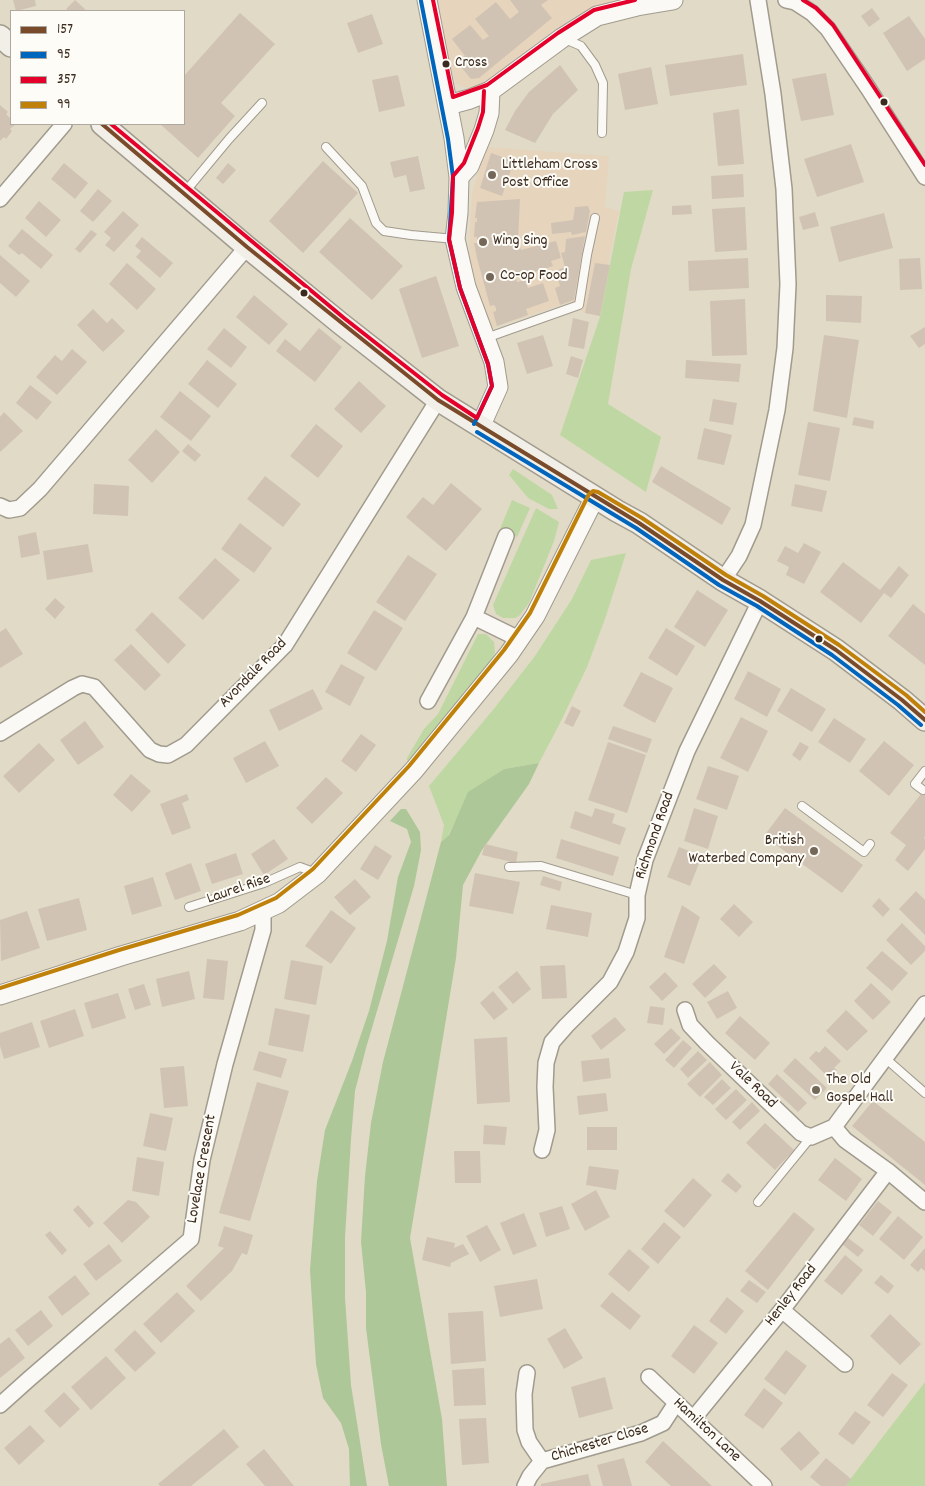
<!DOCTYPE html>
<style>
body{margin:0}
#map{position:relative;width:925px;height:1486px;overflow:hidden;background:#e0dac6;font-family:Dekko,sans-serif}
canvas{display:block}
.legend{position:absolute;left:10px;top:10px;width:175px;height:115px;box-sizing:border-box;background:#fdfcf7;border:1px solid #afa8a0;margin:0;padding:6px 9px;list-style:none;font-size:15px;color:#3b2a1e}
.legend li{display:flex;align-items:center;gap:10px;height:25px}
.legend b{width:25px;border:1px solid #afa8a0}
</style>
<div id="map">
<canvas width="925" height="1486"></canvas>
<ul class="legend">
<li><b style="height:6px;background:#7a4b2a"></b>157</li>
<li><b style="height:6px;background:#0065bd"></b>95</li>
<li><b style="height:6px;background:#e4002b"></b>357</li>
<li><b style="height:6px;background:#bf8109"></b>99</li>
</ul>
</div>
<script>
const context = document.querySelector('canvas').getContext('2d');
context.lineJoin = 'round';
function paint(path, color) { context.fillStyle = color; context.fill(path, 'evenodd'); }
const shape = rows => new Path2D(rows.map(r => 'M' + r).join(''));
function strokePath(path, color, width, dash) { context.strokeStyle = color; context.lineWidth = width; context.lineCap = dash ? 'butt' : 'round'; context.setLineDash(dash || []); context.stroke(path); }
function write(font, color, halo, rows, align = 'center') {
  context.font = font + ' Dekko,sans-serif'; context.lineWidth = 4; context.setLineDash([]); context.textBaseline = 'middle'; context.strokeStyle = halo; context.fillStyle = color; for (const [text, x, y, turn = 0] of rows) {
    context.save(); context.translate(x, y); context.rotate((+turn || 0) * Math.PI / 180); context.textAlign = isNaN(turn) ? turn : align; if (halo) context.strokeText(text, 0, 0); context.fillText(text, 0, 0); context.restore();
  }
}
paint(shape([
 [434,0,623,0,576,15,535,44,493,79,475,90,456,84,444,46],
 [486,147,609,156,605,207,619,211,598,315,585,313,570,302,492,328,478,290,469,259,472,195]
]), '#e6d4bd');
paint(shape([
 [653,190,631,269,608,404,661,437,646,492,560,435,600,317,624,192],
 [513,469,552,495,558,509,549,509,528,498,509,475],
 [512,500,530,508,517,537,500,529],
 [536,508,559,522,554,541,529,603,519,616,515,618,503,618,496,614,493,605],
 [626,553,606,616,587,667,560,723,539,763,504,769,469,792,448,836,441,842,444,825,429,786,493,710,535,656,572,599,591,560],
 [478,634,486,634,494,642,495,653,489,664,441,723,412,758,407,761,407,758,424,729,438,714],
 [925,1382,925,1486,845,1486]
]), '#bfd8a3');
paint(shape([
 [539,763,529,784,482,850,463,885,456,958,410,1238,442,1419,447,1486,389,1486,381,1444,366,1328,366,1292,361,1242,365,1176,371,1123,383,1062,441,842,449,835,468,792,504,769],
 [401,809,406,809,420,832,421,850,414,886,366,1048,355,1091,351,1139,345,1237,345,1298,351,1385,367,1486,350,1486,349,1449,341,1423,323,1398,316,1364,310,1270,317,1181,325,1130,352,1061,369,1011,387,941,398,877,411,842,407,829,390,821]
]), '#adc798');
paint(shape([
 [13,0,35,0,36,6,16,11],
 [75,0,87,11,69,11,66,9],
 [510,0,548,0,541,5,552,18,479,78,471,79,457,62,465,56,452,39,470,25,483,40,489,36,475,19,496,2,510,19,519,12],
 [872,8,880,19,869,27,861,16],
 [240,13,275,44,221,103,235,116,198,158,160,124,184,124,184,76],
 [372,14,383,44,358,53,347,23],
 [909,16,925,39,925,59,907,71,883,33],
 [743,54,747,85,670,96,665,65],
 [560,65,578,90,553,114,535,143,505,130,515,111,529,92],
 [651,67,658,104,625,110,618,74],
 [826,73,834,115,801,121,792,79],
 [398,75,405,106,379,112,372,80],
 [0,105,8,112,6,114,11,119,11,124,16,124,10,129,12,131,6,139,4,137,0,141],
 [739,109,744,164,718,166,713,113],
 [851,144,864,182,817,197,804,159],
 [491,153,514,161,502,196,480,188],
 [418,156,425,189,410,192,406,175,394,178,390,162],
 [323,161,358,193,303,253,269,221],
 [64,163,88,183,75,199,51,179],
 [228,163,236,170,223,184,216,178],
 [743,174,744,197,712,199,711,176],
 [98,189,112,201,93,222,80,211],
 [520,199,518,240,521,250,556,241,561,258,551,261,553,266,516,278,517,282,525,280,528,288,543,283,549,301,526,309,528,315,497,326,493,312,496,311,496,308,494,305,490,306,477,258,474,243,477,243,477,237,474,237,475,222,477,222,477,218,475,218,477,202],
 [39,201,61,220,46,237,25,218],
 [691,205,692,214,672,215,672,206],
 [588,206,590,211,586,232,572,235,571,232,552,234,551,223,573,220,575,207],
 [745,207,747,250,715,252,712,209],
 [123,211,139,225,114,252,105,245,111,238,104,232],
 [815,212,819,226,803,230,799,217],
 [884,213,893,248,839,262,830,227],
 [350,218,403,266,372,300,319,252],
 [22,229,53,255,41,269,22,253,19,255,8,246],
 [91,230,97,234,80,253,75,249],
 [585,236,574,300,560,305,555,288,560,286,556,271,565,267,561,253,565,252,566,239],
 [142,237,173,263,160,278,136,257,141,251,135,246],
 [0,255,30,281,16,297,0,283],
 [748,258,749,288,689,291,688,261],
 [920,258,922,289,900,290,899,259],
 [127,263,156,289,137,310,109,284],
 [595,263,610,265,600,316,585,313],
 [436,276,459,346,422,358,399,289],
 [254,295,288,324,269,345,236,317],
 [826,295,862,296,861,323,826,321],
 [745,299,747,355,712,356,710,301],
 [93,309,107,323,112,318,125,331,103,352,77,325],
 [573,318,589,322,584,349,568,346],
 [925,327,925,344,919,348,910,336],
 [224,328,247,347,231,368,207,349],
 [319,328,342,347,315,382,276,351,285,339,300,351],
 [543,335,553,366,527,374,517,343],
 [824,335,859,340,847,418,813,411],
 [72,349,87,362,57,395,36,377,55,355,62,361],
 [571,356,583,360,578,378,566,374],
 [207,360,237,384,218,408,188,384],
 [686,360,741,364,739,382,685,378],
 [359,381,386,406,361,433,334,409],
 [30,385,52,402,37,420,16,403],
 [180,391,211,416,191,441,160,417],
 [713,399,737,403,733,425,709,421],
 [4,412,23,431,0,452,0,417],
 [854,417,874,421,873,429,852,425],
 [808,422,840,428,830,481,798,475],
 [316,424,343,446,318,478,290,456],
 [704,428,732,435,724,465,697,459],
 [156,429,180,452,152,483,128,460],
 [188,444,201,455,195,462,182,451],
 [661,466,731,508,722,525,652,482],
 [265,476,301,504,283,527,247,499],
 [451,483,482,509,446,551,406,517,423,497,433,505],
 [94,484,129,486,128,516,93,514],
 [795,484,827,491,822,512,791,506],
 [240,523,272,548,254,573,221,549],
 [36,532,40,554,21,558,18,536],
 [804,543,821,552,804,584,786,575,789,567,777,561,785,546,798,553],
 [88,544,93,572,47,580,43,551],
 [408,555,437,574,405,621,376,602],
 [215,558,240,580,203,620,178,598],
 [843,562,880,590,899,566,909,575,891,598,884,593,861,623,820,592],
 [697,590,728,610,705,647,674,627],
 [55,598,65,607,55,619,45,609],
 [913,604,925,614,925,665,888,636],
 [374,610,403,628,376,671,347,653],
 [152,612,186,645,168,664,135,630],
 [6,628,23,654,0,668,0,632],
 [666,628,695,646,677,676,648,658],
 [131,644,161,675,145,691,114,660],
 [341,664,365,677,350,706,325,692],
 [748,671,781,689,767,717,734,699],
 [641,672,673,688,655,723,623,706],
 [791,688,826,709,812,732,777,711],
 [313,689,323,709,279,731,269,710],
 [572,706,581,711,573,727,564,723],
 [741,717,768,731,748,772,720,758],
 [834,718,866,739,850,763,818,742],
 [85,721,104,747,78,765,60,740],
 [613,726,652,739,647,753,608,739],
 [361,734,376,745,356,772,341,761],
 [265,741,279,766,246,783,233,758],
 [884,741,914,765,889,796,859,771],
 [608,742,646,755,627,813,588,800],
 [800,742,809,747,800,761,792,755],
 [39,743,55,760,19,793,3,776],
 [708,766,739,776,727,810,696,799],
 [131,774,151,791,132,812,113,795],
 [326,777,343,793,312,824,296,808],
 [925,789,925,836,924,838,925,839,925,849,908,871,895,860,906,845,890,833],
 [187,794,189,800,182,803,191,828,172,835,160,804],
 [595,808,615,814,612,823,626,828,620,845,570,828,575,811,592,817],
 [694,808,718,816,708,849,684,841],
 [785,808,863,865,842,893,764,836],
 [274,839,288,859,264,875,251,854],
 [561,839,619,857,613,876,556,858],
 [485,844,518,852,516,863,482,855],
 [375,845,392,856,378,880,360,869],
 [679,847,702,856,690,886,667,877],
 [236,853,243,874,212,884,205,864],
 [191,863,201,891,175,900,165,873],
 [475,873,520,882,513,914,469,906],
 [543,876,562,882,560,891,540,885],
 [153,877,162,906,132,915,124,886],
 [355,879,371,897,350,915,334,897],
 [916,891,925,900,925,935,899,909],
 [79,898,87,930,47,941,38,909],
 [879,898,890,909,883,917,872,906],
 [734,904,753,922,739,937,720,919],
 [551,905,592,913,588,937,546,929],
 [682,905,700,917,684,964,664,957],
 [331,910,356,928,331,964,305,946],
 [27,911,40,948,1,961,0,920],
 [902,923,925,946,925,951,911,965,886,940],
 [882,951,908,973,892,991,866,968],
 [207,959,228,961,224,1000,203,998],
 [291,960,323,966,316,1005,284,999],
 [714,964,727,977,705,998,692,984],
 [565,965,567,998,542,999,540,966],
 [189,971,195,999,162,1007,156,979],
 [517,971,531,989,513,1004,498,987],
 [665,972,678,986,662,1001,649,987],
 [871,983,891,1002,873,1020,854,1001],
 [144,984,151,1005,135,1010,128,989],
 [493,991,508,1009,494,1020,480,1003],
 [728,991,737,1008,717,1019,707,1002],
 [118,993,126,1018,92,1029,84,1003],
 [650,1006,665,1008,663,1025,647,1023],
 [275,1008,310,1015,303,1052,268,1045],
 [75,1009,84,1036,49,1048,40,1021],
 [846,1010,868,1031,847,1051,826,1031],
 [740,1016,770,1043,755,1060,725,1033],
 [615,1017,626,1030,601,1050,591,1036],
 [32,1022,40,1047,4,1059,0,1046,0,1033],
 [671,1028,681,1038,664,1054,654,1044],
 [507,1037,510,1102,477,1104,474,1039],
 [683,1040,692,1048,674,1068,665,1060],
 [825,1046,841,1061,834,1068,837,1070,829,1078,809,1058,816,1051,819,1053],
 [259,1051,287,1059,281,1078,253,1070],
 [698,1051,707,1060,688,1078,680,1069],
 [609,1058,611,1078,583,1082,581,1061],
 [795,1058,827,1088,815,1100,783,1071],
 [710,1062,722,1075,700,1097,687,1084],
 [184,1066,188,1106,164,1108,160,1068],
 [777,1074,807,1103,798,1112,768,1084],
 [722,1079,731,1088,713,1105,704,1097],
 [257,1082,289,1091,250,1221,219,1213],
 [736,1089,747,1100,726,1120,715,1109],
 [606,1093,608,1111,579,1115,577,1096],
 [873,1101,925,1142,925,1185,852,1126],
 [752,1102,760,1111,740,1130,732,1122],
 [150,1113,173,1118,166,1151,143,1146],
 [765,1123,794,1150,775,1170,746,1143],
 [484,1125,507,1127,505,1145,483,1144],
 [587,1127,617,1127,617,1150,587,1150],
 [454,1151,480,1151,481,1183,455,1183],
 [137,1157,164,1162,159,1196,132,1191],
 [835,1158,862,1179,846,1201,818,1180],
 [589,1166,619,1170,616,1190,586,1185],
 [728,1173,742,1186,736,1193,721,1181],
 [693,1178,712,1195,684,1228,664,1211],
 [596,1190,610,1217,585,1231,571,1204],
 [128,1200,136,1202,150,1217,122,1243,103,1223],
 [878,1201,892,1212,873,1236,859,1225],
 [78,1205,94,1223,89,1228,73,1210],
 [562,1206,570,1229,546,1237,539,1213],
 [794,1212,815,1229,768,1290,745,1271],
 [524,1213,537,1246,513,1255,500,1223],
 [898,1216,923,1237,904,1260,879,1239],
 [664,1222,681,1237,658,1264,641,1249],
 [487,1225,501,1250,480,1262,466,1236],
 [224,1226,253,1235,247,1255,242,1253,232,1271,201,1301,186,1286,224,1248,218,1246],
 [50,1231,67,1250,62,1255,45,1235],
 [427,1237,455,1243,454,1248,463,1244,469,1254,451,1263,450,1267,422,1260],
 [848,1238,864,1250,858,1257,842,1244],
 [109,1244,122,1261,96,1281,83,1264],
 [925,1248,925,1271,921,1268,918,1272,910,1265],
 [629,1249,650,1267,629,1292,608,1274],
 [845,1255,863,1270,842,1295,824,1281],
 [75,1275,90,1294,62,1316,48,1297],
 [881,1275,894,1286,888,1294,874,1283],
 [537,1279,543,1309,500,1317,494,1286],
 [749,1280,766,1292,757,1303,740,1291],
 [177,1292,195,1311,161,1343,143,1324],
 [612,1292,641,1316,630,1330,600,1306],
 [727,1297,744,1311,726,1334,709,1321],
 [41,1310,53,1326,28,1346,15,1330],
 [483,1311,486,1361,451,1364,448,1313],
 [890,1314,921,1344,900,1365,870,1336],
 [694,1325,718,1343,694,1374,671,1356],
 [565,1328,583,1358,564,1369,547,1339],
 [135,1330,156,1353,135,1372,114,1350],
 [9,1337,25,1358,0,1378,0,1344],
 [786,1350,807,1366,785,1395,764,1379],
 [106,1356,126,1378,91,1410,71,1387],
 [484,1368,486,1405,454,1406,452,1370],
 [892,1373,908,1385,883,1417,867,1405],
 [605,1377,613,1409,579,1418,571,1387],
 [764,1388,783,1403,763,1429,744,1415],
 [64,1392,80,1409,60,1428,44,1411],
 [855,1411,871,1422,853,1445,838,1434],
 [486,1418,489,1463,462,1465,459,1419],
 [30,1425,45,1441,19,1465,4,1448],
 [224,1429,239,1447,191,1486,160,1486,158,1484],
 [799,1431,820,1453,801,1471,780,1449],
 [663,1441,712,1486,671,1486,645,1462],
 [264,1449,294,1486,265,1486,246,1464],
 [624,1458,632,1486,603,1486,597,1465],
 [826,1458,851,1479,846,1486,821,1486,810,1477],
 [588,1474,591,1486,541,1486,541,1484]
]), '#d1c3b3');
const service = shape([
 [565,39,581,46,595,65,603,83,602,133],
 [326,147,362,186,376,223,384,231,411,235,455,239],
 [185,192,229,139,262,103],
 [486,338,579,305,587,255,595,218],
 [923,790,915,784,925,771],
 [802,806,864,852,870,844],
 [509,867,541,866,637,895],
 [189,907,264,883,300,867,316,873],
 [885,1058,925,1093],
 [758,1202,811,1137]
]);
const minor = shape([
 [786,0,795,2,812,13,828,29,868,88,925,177],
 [0,199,64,124],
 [0,506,9,510,20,508,40,489,247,247],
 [723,580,739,556,753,525,777,410,785,348,788,284,784,189,773,94,758,0],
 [474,617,519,639],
 [428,701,474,617,506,536],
 [0,733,73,688,82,684,94,687,150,750,159,754,168,755,186,745,285,645,438,400],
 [685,1010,690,1025,707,1043,801,1133,811,1137,834,1127,925,1004],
 [834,1127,845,1140,888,1171,925,1202],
 [542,1150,547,1130,545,1087,546,1063,552,1042,566,1026,610,982,626,952,637,918,637,895,645,860,687,751,760,601],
 [782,1310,845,1364],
 [527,1373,524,1394,525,1430,529,1442,542,1461],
 [649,1377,764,1486],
 [0,1405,29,1379,191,1239,202,1160,225,1064,263,930,263,912],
 [693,1419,782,1310,888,1171],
 [525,1486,530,1476,542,1461,641,1433,663,1423,676,1403]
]);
const tertiary = shape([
 [427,0,454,138,459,177,458,213,455,239,466,287,494,362,498,387,480,427],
 [448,105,470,99,490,91,562,38,597,16,637,6,673,0],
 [459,177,469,166,484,130,489,113,490,91],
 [0,995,121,956,240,921,279,903,317,874,414,770,509,654,535,616,595,497]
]);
const secondary = shape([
 [0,36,11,46],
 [102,124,247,247,340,323,438,400,617,511,639,523,723,580,760,601,836,650,902,700,925,720]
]);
strokePath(service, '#a19b8e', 10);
strokePath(minor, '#a19b8e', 18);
strokePath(tertiary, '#a19b8e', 21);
strokePath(secondary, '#a19b8e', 24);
strokePath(service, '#faf9f6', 8);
strokePath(minor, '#faf9f6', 15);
strokePath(tertiary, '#faf9f6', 19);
strokePath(secondary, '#f2efe8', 21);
strokePath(shape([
 [102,124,247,247,438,400,639,523,723,580,760,601,836,650,902,700,925,720]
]), '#7a4b2a', 4);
strokePath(shape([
 [421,1,448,139,453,177,449,240,460,288,488,364,492,386,474,424],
 [477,432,636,528,719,585,757,606,832,655,898,705,921,725]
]), '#0065bd', 4);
strokePath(shape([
 [433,0,453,97,487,85,558,33,594,10,635,0],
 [803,0,816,8,833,25,925,165],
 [111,124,344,318,442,395,477,418,492,386,488,364,460,288,449,239,452,213,453,176,464,163,478,128,483,112,484,91]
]), '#e4002b', 4);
strokePath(shape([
 [0,988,119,950,238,915,276,898,313,869,409,766,504,650,530,613,589,494,593,491,598,492,642,518,726,575,763,596,839,645,906,695,925,712]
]), '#bf8109', 4);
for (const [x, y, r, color] of [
 [446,64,4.5,"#3b2a1e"],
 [884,102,4.5,"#3b2a1e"],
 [492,175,5,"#756859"],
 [483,242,5,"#756859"],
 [490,277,5,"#756859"],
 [304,293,4.5,"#3b2a1e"],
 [819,639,4.5,"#3b2a1e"],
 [814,851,5,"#756859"],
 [816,1090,5,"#756859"]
]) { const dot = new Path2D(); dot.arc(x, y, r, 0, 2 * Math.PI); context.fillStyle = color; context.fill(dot); strokePath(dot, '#fdfcf7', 2); }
write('15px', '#3b2a1e', '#fdfcf7', [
 ["Cross",455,64]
], 'left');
write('16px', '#3b2a1e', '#fdfcf7', [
 ["Littleham Cross",502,166],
 ["Post Office",502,184],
 ["Wing Sing",493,242],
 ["Co-op Food",500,277],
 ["British",804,842,"right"],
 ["Waterbed Company",804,860,"right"],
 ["The Old",826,1081],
 ["Gospel Hall",826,1099]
], 'left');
write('16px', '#3b2a1e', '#fdfcf7', [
 ["Avondale Road",254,674,-46],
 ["Richmond Road",656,836,-71],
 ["Laurel Rise",239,890,-19],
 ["Vale Road",752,1086,44],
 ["Lovelace Crescent",203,1169,-80],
 ["Henley Road",792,1296,-52],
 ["Hamilton Lane",706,1431,43],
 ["Chichester Close",600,1444,-17]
]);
</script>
